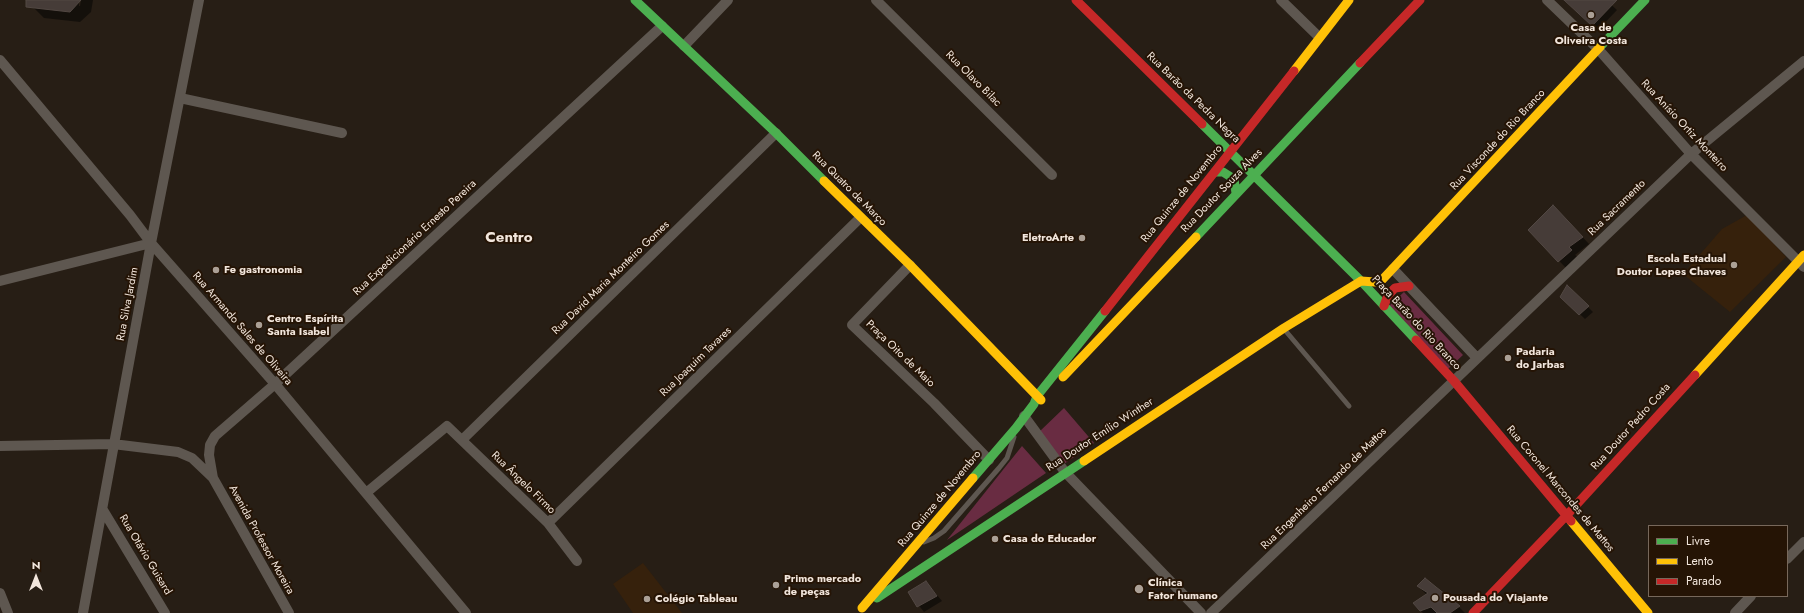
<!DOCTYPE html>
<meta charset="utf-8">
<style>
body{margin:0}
#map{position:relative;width:1804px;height:613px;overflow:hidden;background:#271e15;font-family:Jost,sans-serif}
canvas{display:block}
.legend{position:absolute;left:1648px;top:525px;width:140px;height:72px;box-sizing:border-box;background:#251405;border:1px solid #77685b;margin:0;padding:5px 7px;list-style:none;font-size:12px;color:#f2e6dc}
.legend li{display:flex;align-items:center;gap:8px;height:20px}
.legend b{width:20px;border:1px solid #77685b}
.north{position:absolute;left:16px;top:557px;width:40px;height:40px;-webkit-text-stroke:3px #251405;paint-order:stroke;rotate:0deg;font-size:11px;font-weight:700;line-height:16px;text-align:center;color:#f2e6dc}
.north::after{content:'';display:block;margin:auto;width:14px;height:18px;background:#f2e6dc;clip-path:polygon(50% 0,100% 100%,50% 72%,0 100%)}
</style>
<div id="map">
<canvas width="1804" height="613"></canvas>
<ul class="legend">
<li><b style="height:5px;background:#4caf50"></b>Livre</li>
<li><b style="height:5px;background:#ffc107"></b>Lento</li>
<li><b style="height:5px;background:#c62828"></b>Parado</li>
</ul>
<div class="north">N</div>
</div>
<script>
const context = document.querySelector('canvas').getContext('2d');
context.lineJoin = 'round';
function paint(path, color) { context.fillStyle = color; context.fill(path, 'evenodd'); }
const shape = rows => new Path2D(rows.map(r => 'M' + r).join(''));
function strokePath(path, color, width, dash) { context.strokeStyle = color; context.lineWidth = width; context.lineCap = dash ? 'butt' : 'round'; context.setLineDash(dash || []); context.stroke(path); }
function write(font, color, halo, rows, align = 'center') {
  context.font = font + ' Jost,sans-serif'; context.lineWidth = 4; context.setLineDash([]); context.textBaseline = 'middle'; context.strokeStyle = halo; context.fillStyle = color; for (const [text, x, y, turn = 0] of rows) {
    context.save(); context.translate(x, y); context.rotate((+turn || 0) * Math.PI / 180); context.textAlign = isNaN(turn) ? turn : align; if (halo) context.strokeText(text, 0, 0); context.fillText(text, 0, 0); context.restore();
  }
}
paint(shape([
 [1747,215,1786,257,1730,312,1683,274,1722,229],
 [643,563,682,613,633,613,613,584]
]), '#36210c');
paint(shape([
 [1404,292,1463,355,1448,369,1389,306],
 [1064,408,1094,443,1064,464,1039,432],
 [1022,446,1046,473,947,540]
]), '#692c42');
paint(shape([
 [35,0,79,0,79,6,80,6,81,0,93,0,91,12,80,22,44,18,33,7],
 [1565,0,1606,0,1617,10,1597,31],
 [1560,213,1589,244,1575,255,1578,257,1566,268,1529,230],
 [1561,296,1588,307,1593,312,1585,319],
 [926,582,942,601,924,612,909,593],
 [1418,586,1459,607,1465,613,1423,613,1414,604,1427,595]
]), '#0007');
const building = shape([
 [26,0,81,0,70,12,26,7,26,0],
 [1564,0,1617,0,1592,26,1564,0],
 [1553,205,1583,237,1569,247,1572,250,1558,262,1528,230,1553,205],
 [1567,285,1589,306,1579,315,1560,297,1567,285],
 [1425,578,1436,587,1460,606,1450,613,1437,613,1431,607,1420,611,1413,603,1428,593,1417,586,1425,578],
 [926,581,937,596,917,607,908,592,926,581]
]);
paint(building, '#463c38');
strokePath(building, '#524843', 1);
strokePath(shape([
 [1284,329,1349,406],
 [924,542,934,538,944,531,999,468,1007,458,1014,437]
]), '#5e5750', 5);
strokePath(shape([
 [876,0,1052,175],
 [1281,0,1319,37],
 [1547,0,1599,50,1691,154,1804,267],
 [684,46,728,0],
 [0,60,130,215,151,243,275,384,466,613],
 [180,98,342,133],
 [910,265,852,325,934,403,989,460],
 [1393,269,1477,358],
 [0,281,151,243],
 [1024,416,1065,472,1201,613],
 [462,440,776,133],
 [0,446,113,444,178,452,192,458,213,478,289,613],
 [213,478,209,455,210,445,215,436,275,384,662,26],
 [366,493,447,426,548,523,577,561],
 [103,510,165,613],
 [548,523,860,218],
 [1787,559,1804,542],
 [0,593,8,613],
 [83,613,151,243,199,0],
 [1211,613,1691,154,1804,61],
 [1735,613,1751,596]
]), '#5e5750', 10);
strokePath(shape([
 [635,0,776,133,824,181],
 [1600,47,1645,0],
 [1202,124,1361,281,1416,340],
 [1215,172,1223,172,1234,179,1236,193],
 [1196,237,1360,63],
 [973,478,1016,428,1034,404,1037,396,1105,311],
 [877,598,1084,461]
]), '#4caf50', 9);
strokePath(shape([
 [1294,71,1349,0],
 [824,181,910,265,1041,400],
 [1361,281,1375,282,1382,280,1600,47],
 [1695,375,1804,255],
 [1063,377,1196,237],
 [1084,461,1284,328,1361,281],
 [1571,521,1648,613],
 [862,608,973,478]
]), '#ffc107', 9);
strokePath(shape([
 [1076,0,1202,124],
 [1360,63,1420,0],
 [1384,306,1388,295,1395,288,1409,286],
 [1105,311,1294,71],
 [1416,340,1454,381,1571,521],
 [1473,613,1567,515,1695,375]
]), '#c62828', 9);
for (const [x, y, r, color] of [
 [1591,15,4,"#aba096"],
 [1082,238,4,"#aba096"],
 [1734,265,4,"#aba096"],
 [216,270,4,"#aba096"],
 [259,325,4,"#aba096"],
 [1508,358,4,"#aba096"],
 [995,539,4,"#aba096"],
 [776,585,4,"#aba096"],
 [1139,589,5,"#aba096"],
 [1435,598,4,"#aba096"],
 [647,599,4,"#aba096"]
]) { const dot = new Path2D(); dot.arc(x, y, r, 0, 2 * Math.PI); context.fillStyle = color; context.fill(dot); strokePath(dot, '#251405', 1.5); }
write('bold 11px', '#f2e6dc', '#251405', [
 ["Casa de",1591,28,"center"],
 ["Oliveira Costa",1591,41,"center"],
 ["EletroArte",1074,238,"right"],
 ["Escola Estadual",1726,259,"right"],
 ["Doutor Lopes Chaves",1726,272,"right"],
 ["Fe gastronomia",224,270],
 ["Centro Espírita",267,319],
 ["Santa Isabel",267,332],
 ["Padaria",1516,352],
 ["do Jarbas",1516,365],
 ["Casa do Educador",1003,539],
 ["Primo mercado",784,579],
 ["de peças",784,592],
 ["Clínica",1148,583],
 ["Fator humano",1148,596],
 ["Pousada do Viajante",1443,598],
 ["Colégio Tableau",655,599]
], 'left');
write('11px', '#f2e6dc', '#251405', [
 ["Rua Olavo Bilac",973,79,45],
 ["Rua Barão da Pedra Negra",1193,98,44],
 ["Rua Anísio Ortiz Monteiro",1684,126,47],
 ["Rua Visconde do Rio Branco",1498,140,-47],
 ["Rua Quatro de Março",849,189,45],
 ["Rua Doutor Souza Alves",1222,191,-46],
 ["Rua Quinze de Novembro",1182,194,-51],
 ["Rua Sacramento",1617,208,-44],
 ["Rua Expedicionário Ernesto Pereira",415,238,-43],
 ["Rua David Maria Monteiro Gomes",611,278,-44],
 ["Rua Silva Jardim",128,304,-79],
 ["Praça Barão do Rio Branco",1416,323,47],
 ["Rua Armando Sales de Oliveira",242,329,49],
 ["Praça Oito de Maio",900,354,44],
 ["Rua Joaquim Tavares",696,362,-44],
 ["Rua Doutor Pedro Costa",1631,427,-48],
 ["Rua Doutor Emílio Winther",1100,435,-33],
 ["Rua Ângelo Firmo",523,483,44],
 ["Rua Engenheiro Fernando de Mattos",1324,489,-44],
 ["Rua Coronel Marcondes de Mattos",1560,489,50],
 ["Rua Quinze de Novembro",940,499,-50],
 ["Avenida Professor Moreira",261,540,61],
 ["Rua Otávio Guisard",145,555,59]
]);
write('bold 15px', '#f2e6dc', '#251405', [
 ["Centro",509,238]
]);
</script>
